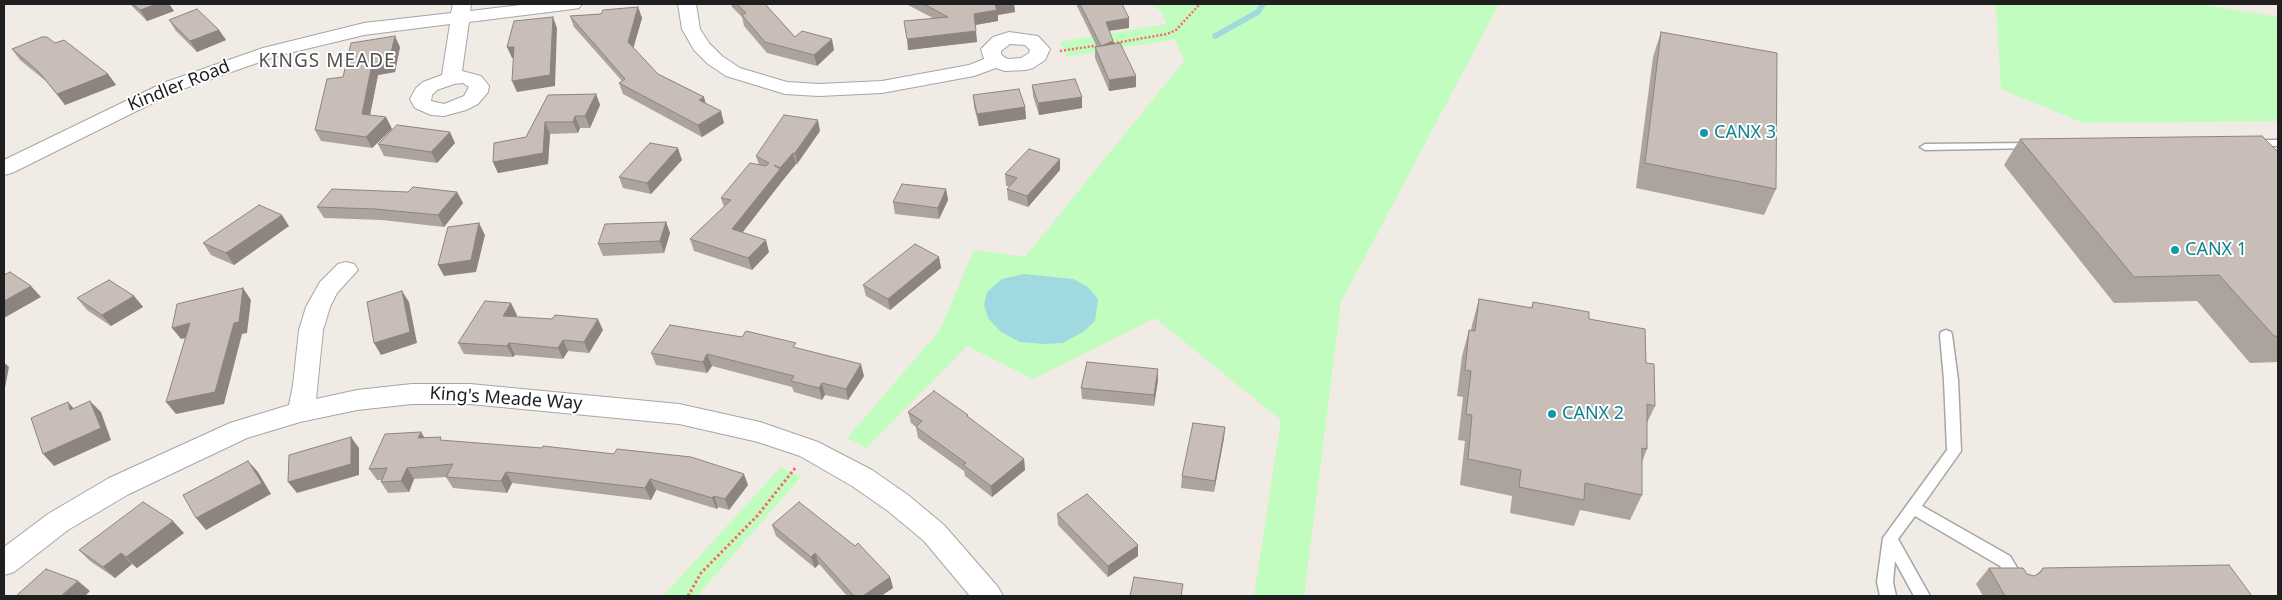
<!DOCTYPE html>
<style>
body{margin:0}
#map{position:relative;width:2282px;height:600px;overflow:hidden;background:#f0ebe4;font-family:"Noto Sans",sans-serif}
canvas{display:block}
.frame{position:absolute;inset:0;border:5px solid #1f1f1f;pointer-events:none}
</style>
<div id="map">
<canvas width="2282" height="600"></canvas>
<div class="frame"></div>
</div>
<script>
const context = document.querySelector('canvas').getContext('2d');
context.lineJoin = 'round';
function paint(path, color) { context.fillStyle = color; context.fill(path, 'evenodd'); }
const shape = rows => new Path2D(rows.map(r => 'M' + r).join(''));
function strokePath(path, color, width, dash) { context.strokeStyle = color; context.lineWidth = width; context.lineCap = dash ? 'butt' : 'round'; context.setLineDash(dash || []); context.stroke(path); }
function write(font, color, halo, rows, align = 'center') {
  context.font = font + ' "Noto Sans",sans-serif'; context.lineWidth = 4; context.setLineDash([]); context.textBaseline = 'middle'; context.strokeStyle = halo; context.fillStyle = color; for (const [text, x, y, turn = 0] of rows) {
    context.save(); context.translate(x, y); context.rotate((+turn || 0) * Math.PI / 180); context.textAlign = isNaN(turn) ? turn : align; if (halo) context.strokeText(text, 0, 0); context.fillText(text, 0, 0); context.restore();
  }
}
paint(shape([
 [1149,4,1499,4,1341,302,1304,596,1254,596,1281,420,1155,318,1033,379,967,346,866,448,847,438,940,330,974,250,1025,257,1185,60,1174,39,1067,57,1060,42,1167,24,1160,10],
 [1996,4,2199,4,2278,17,2278,121,2083,123,2001,89],
 [781,467,801,477,697,596,663,596]
]), '#c0fdbe');
paint(shape([
 [1024,274,1073,279,1088,287,1098,299,1095,321,1083,332,1063,343,1043,344,1020,342,1001,332,988,318,984,305,987,292,1002,279]
]), '#a1d9e1');
strokePath(shape([
 [1215,36,1258,12,1263,4]
]), '#a1d9e1', 5.5);
const lane = shape([
 [2253,140,2278,140,2278,146,2249,145,2248,143,2253,140],
 [2033,143,2038,146,2037,148,1925,150,1920,147,1925,144,2033,143],
 [1946,330,1951,332,1952,335,1958,380,1961,451,1922,506,2010,556,2025,581,2022,586,2017,588,2012,586,2000,566,1915,516,1898,539,1930,596,1914,596,1895,561,1893,582,1896,596,1880,596,1877,582,1883,538,1947,450,1944,380,1940,335,1941,332,1946,330]
]);
const street = shape([
 [453,4,471,4,470,11,529,4,582,4,579,8,573,9,469,22,462,71,481,76,489,86,488,92,478,104,466,110,444,116,431,115,415,108,410,99,416,88,423,82,442,75,450,24,364,35,277,56,177,91,12,173,4,175,4,160,163,83,263,48,364,23,451,13,453,4],
 [463,83,469,87,464,96,444,104,431,101,432,95,437,90,454,84,463,83],
 [678,4,696,4,700,29,709,43,722,56,740,68,787,82,819,84,882,81,969,65,984,59,981,49,993,37,1009,32,1038,36,1050,49,1045,60,1033,68,1026,70,1005,71,996,68,974,76,882,93,819,96,785,94,726,76,708,64,694,50,682,29,678,4],
 [1010,44,1025,45,1030,50,1029,53,1021,58,1008,59,1004,57,1001,54,1001,51,1010,44],
 [346,262,354,264,358,270,337,293,330,307,323,330,316,399,357,390,412,384,470,384,679,404,760,422,818,442,872,470,908,495,944,525,998,587,1003,596,970,596,924,541,888,511,852,486,800,456,758,442,679,424,470,404,412,404,357,410,300,422,247,438,129,494,68,530,14,572,4,575,4,547,48,514,109,478,230,423,289,405,293,385,299,330,306,307,320,282,338,264,346,262]
]);
strokePath(lane, '#a6a6a6', 3);
strokePath(street, '#a6a6a6', 2);
strokePath(shape([
 [1109,44,1167,34,1176,30,1200,4],
 [1060,51,1100,45]
]), '#ff6767', 2.5, [2, 2]);
strokePath(shape([
 [688,596,701,573,757,516,796,467]
]), '#ff6767', 3, [2.5, 2.5]);
paint(lane, '#fff');
paint(street, '#fff');
paint(shape([
 [130,4,169,4,174,11,147,21],
 [731,4,765,4,795,37,834,50,817,66,767,53,744,26,742,17,732,7],
 [906,4,1014,4,1015,12,998,15,998,21,975,25,977,42,908,50,933,18],
 [1076,4,1122,4,1129,28,1109,31,1113,45,1136,87,1109,91,1095,58,1095,47,1097,47],
 [638,7,642,18,633,48,658,74,704,97,705,104,724,123,702,137,623,94,619,83,622,81,574,27,570,16,601,14],
 [169,20,219,30,226,40,197,52,176,31],
 [1661,32,1776,189,1764,215,1636,188,1653,57],
 [55,43,108,74,116,85,65,105,47,82,20,60,12,49],
 [400,47,395,72,378,75,370,115,386,117,392,129,372,148,321,141,315,130],
 [1032,85,1082,97,1082,108,1039,115,1033,96],
 [596,94,600,105,590,128,580,128,578,133,550,134,548,164,498,173,493,162,526,137,548,95],
 [973,95,1025,107,1026,119,979,126,974,107],
 [820,131,797,164,796,164,783,180,742,232,769,252,752,270,694,251,690,239,724,207,721,198,759,165,756,156],
 [2020,139,2278,152,2278,362,2250,363,2197,301,2114,303,2004,165],
 [455,143,437,163,384,156,378,144],
 [682,160,651,194,623,188,619,177],
 [1060,170,1028,207,1008,200,1007,189,1009,186,1006,186,1005,174],
 [946,189,948,200,939,219,895,214,893,202],
 [457,192,463,203,444,227,382,220,324,218,317,207],
 [666,222,670,233,664,253,603,256,598,244],
 [289,226,234,265,211,255,203,243],
 [939,257,941,268,890,310,866,296,863,285],
 [134,296,143,307,111,326,87,310,77,298],
 [1479,299,1531,308,1533,302,1589,319,1646,363,1655,406,1647,423,1647,449,1642,462,1642,495,1630,520,1580,510,1574,526,1510,513,1512,496,1460,485,1465,441,1458,440,1463,397,1457,396,1462,356,1469,330,1471,330,1472,325],
 [517,315,516,317,603,330,589,353,568,351,563,359,515,355,513,357,464,354,458,343],
 [797,348,864,376,848,400,825,395,822,400,794,392,792,387,712,366,707,373,656,365,651,353],
 [1158,380,1154,406,1082,399,1081,388],
 [908,412,969,418,1024,459,1025,470,992,497,965,476,964,471,918,438,916,427,911,423],
 [1225,427,1224,438,1214,492,1181,488,1182,476],
 [425,438,443,441,748,485,729,510,718,507,717,509,656,490,651,500,512,483,507,493,453,488,446,477,414,479,409,492,388,493,381,482,381,480,377,480,369,469],
 [1057,514,1138,556,1108,577,1058,525],
 [772,525,890,577,893,588,881,596,847,596,819,564,815,568,776,536],
 [184,533,137,568,132,564,115,578,90,561,79,550],
 [1989,568,2027,574,2034,576,2036,575,2043,568,2252,596,1983,596,1976,584]
]), '#ada39d');
paint(shape([
 [157,4,169,4,174,11,147,21,140,10],
 [1001,4,1014,4,1015,12,998,15,998,21,975,25,974,14,995,5],
 [638,7,642,18,632,53,628,42],
 [553,17,557,28,555,86,517,92,512,81],
 [1129,18,1129,28,1106,31,1106,22],
 [219,30,226,40,197,52,190,41],
 [976,31,977,42,908,50,907,39],
 [395,36,400,47,395,72,378,75,368,125,362,114,372,64],
 [832,39,834,50,817,66,814,55],
 [1113,41,1113,50,1101,46],
 [507,47,514,47,519,58,512,58],
 [108,74,116,85,65,105,57,94],
 [1136,76,1136,87,1109,91,1109,80],
 [596,94,600,105,590,128,585,116],
 [704,97,707,109,699,100],
 [1082,97,1082,108,1039,115,1038,103],
 [1025,107,1026,119,979,126,977,114],
 [721,111,724,123,702,137,698,125],
 [575,116,580,128,578,133,573,122],
 [386,117,392,129,372,148,366,137],
 [818,120,820,131,797,164,795,153],
 [545,122,550,134,548,164,498,173,493,162,543,153],
 [450,132,455,143,437,163,431,152],
 [678,148,682,160,651,194,647,183],
 [793,153,796,164,783,180,780,168],
 [1060,159,1060,170,1028,207,1027,196],
 [780,169,783,180,736,241,732,229],
 [946,189,948,200,939,219,938,208],
 [457,192,463,203,444,227,438,215],
 [282,215,289,226,234,265,226,253],
 [666,222,670,233,664,253,660,241],
 [479,223,485,235,476,272,444,276,438,265],
 [766,240,769,252,752,270,748,258],
 [939,257,941,268,890,310,888,299],
 [31,286,41,297,4,318,4,301],
 [243,288,251,300,247,333,242,334,224,404,176,414,166,402],
 [402,291,409,302,417,343,381,355,374,343],
 [134,296,143,307,111,326,102,315],
 [511,303,517,315,509,327,503,316],
 [598,319,603,330,589,353,584,342],
 [190,323,199,335,181,339,172,328],
 [563,340,568,351,563,359,558,348],
 [509,343,515,355,513,357,507,346],
 [707,354,712,366,707,373,703,362],
 [4,362,9,367,4,393],
 [861,364,864,376,848,400,846,389],
 [1158,369,1158,380,1154,406,1154,395],
 [822,383,825,395,822,400,819,388],
 [90,401,101,412,111,440,54,466,43,454],
 [68,402,78,413,70,410],
 [1225,427,1224,438,1214,492,1215,481],
 [421,432,428,443,418,438],
 [351,437,359,448,359,475,297,493,288,482],
 [1024,459,1025,470,992,497,991,486],
 [248,461,258,472,271,494,206,530,196,518],
 [407,468,414,479,409,492,401,481],
 [506,472,512,483,507,493,501,481],
 [744,474,748,485,729,510,725,499],
 [650,479,656,490,651,500,645,488],
 [714,496,718,507,717,509,712,498],
 [173,521,184,533,137,568,126,557],
 [1138,545,1138,556,1108,577,1108,566],
 [121,553,132,564,115,578,103,567],
 [815,553,819,564,815,568,811,557],
 [890,577,893,588,881,596,863,596],
 [78,581,90,591,85,596,61,596]
]), '#8d8480');
const building = shape([
 [133,4,157,4,140,10,133,4],
 [737,4,765,4,795,37,802,31,832,39,814,55,765,42,742,15,746,13,737,4],
 [924,4,1001,4,995,5,997,10,974,14,976,31,907,39,904,21,948,17,924,4],
 [1080,4,1122,4,1129,18,1106,22,1113,41,1101,46,1080,4],
 [638,7,628,42,658,74,704,97,699,100,721,111,698,125,619,83,625,79,570,16,601,14,603,10,638,7],
 [197,9,219,30,190,41,169,20,197,9],
 [553,17,550,75,512,81,514,47,507,47,514,21,553,17],
 [1661,32,1777,53,1776,189,1645,163,1661,32],
 [395,36,389,61,372,64,362,114,386,117,366,137,315,130,327,79,343,77,351,43,395,36],
 [42,37,47,37,55,43,64,40,108,74,57,94,38,71,12,49,42,37],
 [1120,43,1136,76,1109,80,1095,47,1120,43],
 [1075,79,1082,97,1038,103,1032,85,1075,79],
 [1019,89,1025,107,977,114,973,95,1019,89],
 [596,94,585,116,575,116,573,122,545,122,543,153,493,162,494,143,526,137,548,95,596,94],
 [784,115,818,120,795,153,793,153,780,168,774,165,780,169,732,229,766,240,748,258,690,239,731,200,721,198,750,163,766,166,769,163,756,156,784,115],
 [397,125,450,132,431,152,378,144,397,125],
 [2262,136,2278,152,2278,336,2274,336,2219,275,2134,277,2020,139,2262,136],
 [650,143,678,148,647,183,619,177,650,143],
 [1029,149,1060,159,1027,196,1007,189,1017,178,1005,174,1029,149],
 [902,184,946,189,938,208,893,202,902,184],
 [413,187,457,192,438,215,375,209,317,207,332,189,408,192,413,187],
 [259,205,282,215,226,253,203,243,259,205],
 [666,222,660,241,598,244,605,224,666,222],
 [479,223,471,260,438,265,448,227,479,223],
 [915,244,939,257,888,299,863,285,915,244],
 [10,272,31,286,4,301,4,275,10,272],
 [109,280,134,296,102,315,77,298,109,280],
 [243,288,239,322,234,323,215,392,166,402,190,323,172,328,177,304,243,288],
 [402,291,410,332,374,343,367,302,402,291],
 [1479,299,1532,308,1533,302,1589,312,1589,319,1645,329,1646,363,1654,364,1655,406,1647,404,1647,449,1642,448,1642,495,1585,483,1584,500,1519,487,1521,470,1468,459,1472,415,1466,414,1471,371,1465,370,1469,330,1475,331,1479,299],
 [485,301,511,303,503,316,552,319,555,315,598,319,584,342,563,340,558,348,509,343,507,346,458,343,485,301],
 [670,325,742,337,746,331,796,343,793,347,861,364,846,389,822,383,819,388,791,381,794,376,707,354,703,362,651,353,670,325],
 [1087,362,1158,369,1154,395,1081,388,1087,362],
 [934,391,968,415,967,416,1024,459,991,486,963,465,966,463,916,427,922,421,908,412,934,391],
 [90,401,101,428,43,454,31,418,68,402,70,410,90,401],
 [1193,423,1225,427,1215,481,1182,476,1193,423],
 [421,432,418,438,441,437,440,440,542,448,543,446,614,454,617,449,691,457,744,474,725,499,714,496,712,498,650,479,645,488,506,472,501,481,446,477,453,464,407,468,401,481,381,482,387,468,369,469,385,434,421,432],
 [351,437,351,464,288,482,289,455,351,437],
 [248,461,262,483,196,518,183,495,248,461],
 [1087,494,1138,545,1108,566,1057,514,1087,494],
 [143,502,173,521,126,557,121,553,103,567,79,550,143,502],
 [799,502,855,546,858,543,890,577,863,596,854,596,815,553,811,557,772,525,799,502],
 [2229,565,2252,596,2005,596,1989,568,2023,568,2027,574,2034,576,2040,573,2043,568,2229,565],
 [46,569,78,581,61,596,16,596,46,569],
 [1134,577,1183,584,1181,596,1186,596,1130,596,1134,577]
]);
paint(building, '#c9bdb7');
strokePath(building, '#8d8480', 1);
for (const [x, y, r, color] of [
 [1704,133,5,"#0f9aa8"],
 [2175,250,5,"#0f9aa8"],
 [1552,414,5,"#0f9aa8"]
]) { const dot = new Path2D(); dot.arc(x, y, r, 0, 2 * Math.PI); context.fillStyle = color; context.fill(dot); strokePath(dot, '#fff', 2); }
write('18px', '#1f1f1f', '#fff', [
 ["Kindler Road",179,86,-22],
 ["King's Meade Way",506,399,4]
]);
write('18px', '#0d838f', '#fff', [
 ["CANX 3",1714,133],
 ["CANX 1",2185,250],
 ["CANX 2",1562,414]
], 'left');
context.letterSpacing = '1px';
write('19px', '#525252', '#fff', [
 ["KINGS MEADE",327,62]
]);
context.letterSpacing = '0px';
</script>
